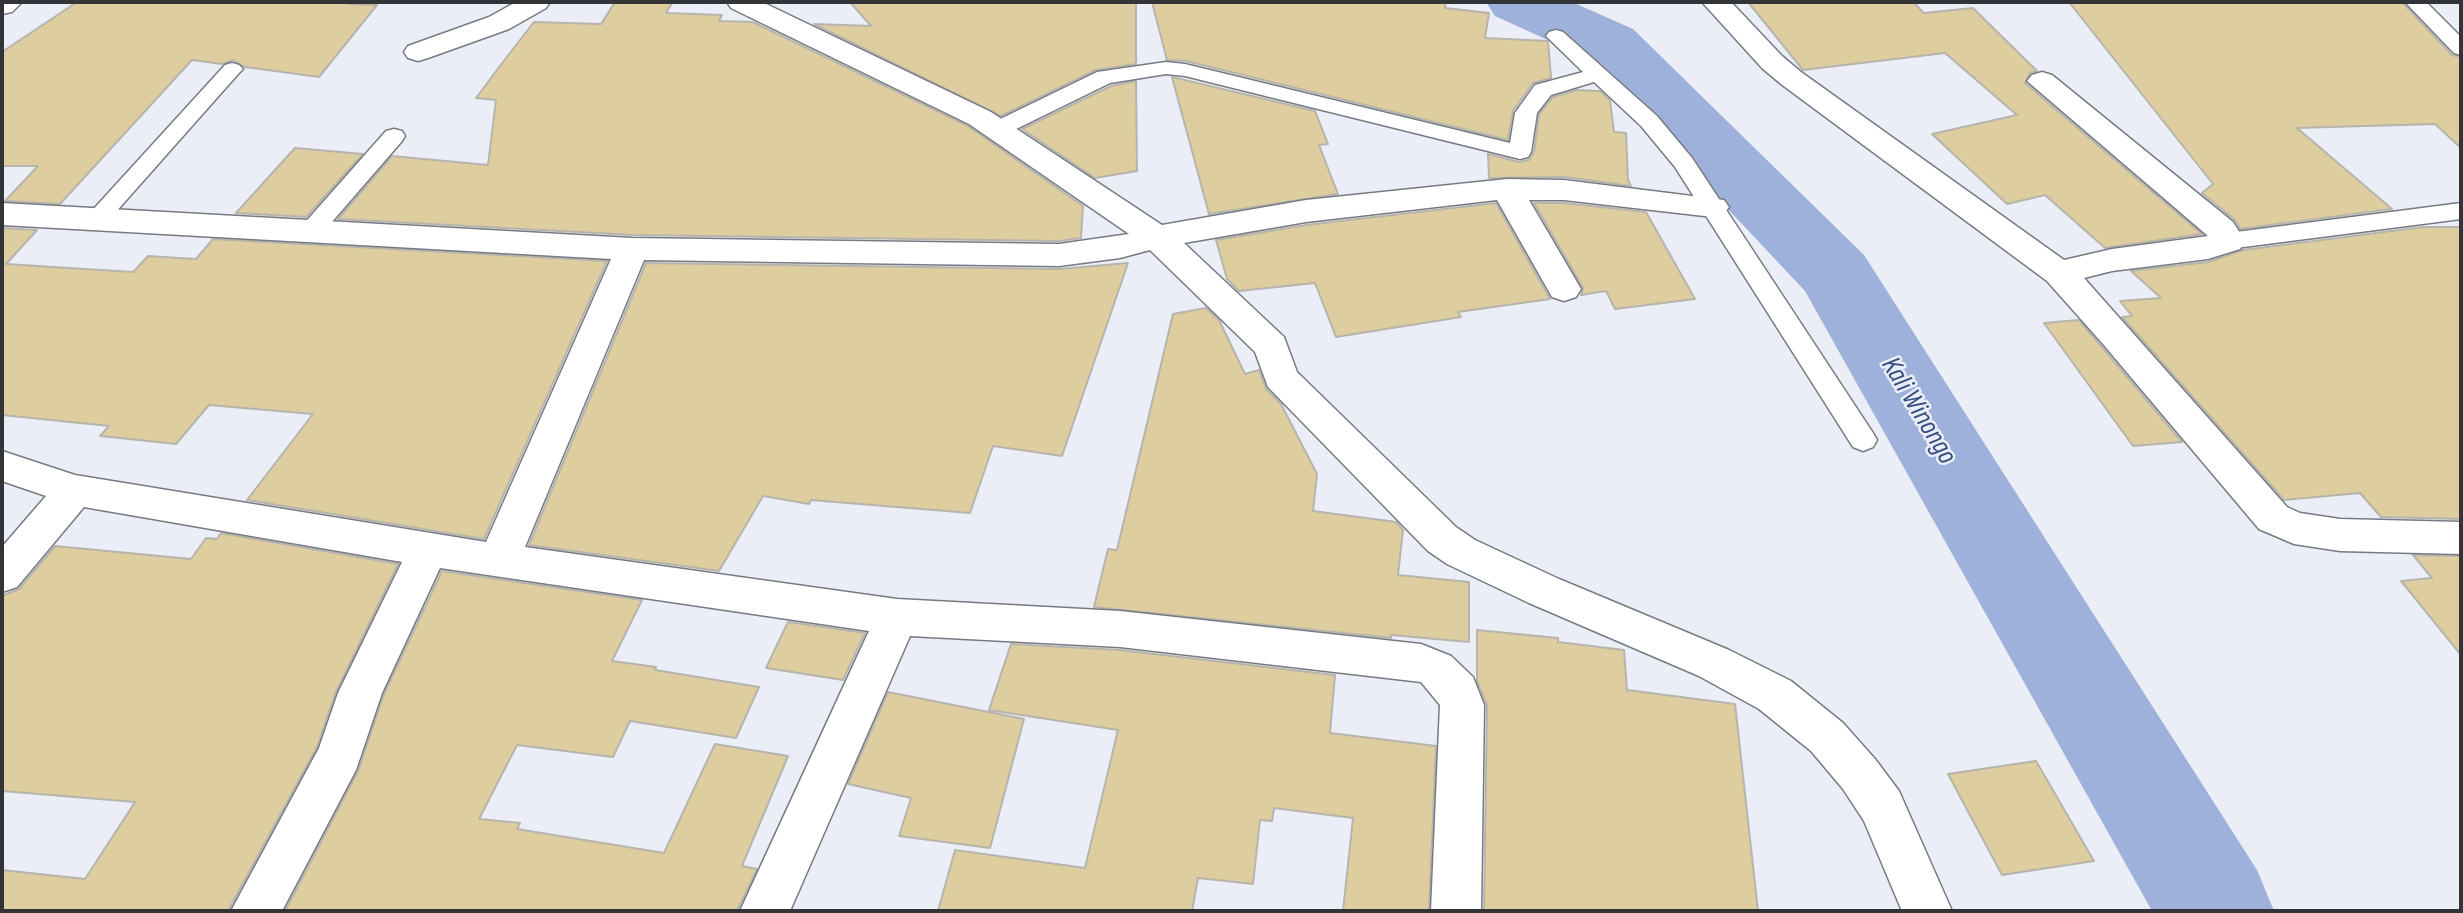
<!DOCTYPE html>
<style>
body{margin:0}
#map{position:relative;width:2463px;height:913px;overflow:hidden;background:#ebeef6;font-family:"Sofia Sans Condensed",sans-serif}
canvas{display:block}
.frame{position:absolute;inset:0;border:4px solid #333437;pointer-events:none}
</style>
<div id="map">
<canvas width="2463" height="913"></canvas>
<div class="frame"></div>
</div>
<script>
const context = document.querySelector('canvas').getContext('2d');
context.lineJoin = 'round';
const shape = rows => new Path2D(rows.map(r => 'M' + r).join(''));
function paint(path, color) { context.fillStyle = color; context.fill(path, 'evenodd'); }
function strokePath(path, color, width, dash) { context.strokeStyle = color; context.lineWidth = width; context.lineCap = dash ? 'butt' : 'round'; context.setLineDash(dash || []); context.stroke(path); }
function write(font, color, halo, rows, align = 'center') {
  context.font = font + ' "Sofia Sans Condensed",sans-serif'; context.lineWidth = 5; context.setLineDash([]); context.textBaseline = 'middle'; context.strokeStyle = halo; context.fillStyle = color; for (const [text, x, y, turn = 0] of rows) {
    context.save(); context.translate(x, y); context.rotate((+turn || 0) * Math.PI / 180); context.textAlign = isNaN(turn) ? turn : align; if (halo) context.strokeText(text, 0, 0); context.fillText(text, 0, 0); context.restore();
  }
}
paint(shape([
 [1486,2,1572,2,1633,29,1864,255,2257,870,2274,911,2152,911,1805,291,1585,57,1495,16,1486,2]
]), '#9db1da');
const building = shape([
 [77,2,350,2,348,4,377,5,319,77,245,67,233,60,222,64,192,60,60,204,5,201,38,166,2,166,2,52,77,2],
 [615,2,672,3,666,13,722,15,719,21,753,22,968,126,1083,206,1081,238,1059,241,632,235,338,219,392,156,488,165,496,100,476,98,506,58,534,22,601,24,615,2],
 [850,2,1136,2,1136,64,1096,70,1001,116,814,24,871,26,850,2],
 [1152,2,1446,2,1445,8,1489,13,1485,38,1548,41,1551,78,1533,83,1513,111,1508,140,1186,61,1167,60,1152,2],
 [1748,2,1913,2,1924,13,1973,8,2037,71,2030,73,2025,83,2202,234,2105,248,2045,195,2007,204,1932,134,2017,115,1945,53,1803,70,1748,2],
 [2069,2,2402,2,2452,55,2461,57,2461,148,2435,124,2297,128,2392,209,2240,229,2235,220,2202,193,2213,184,2069,2],
 [1172,77,1315,111,1328,144,1319,145,1338,194,1209,214,1172,77],
 [1136,81,1137,171,1095,178,1022,129,1111,86,1136,81],
 [1577,90,1600,91,1610,100,1614,132,1626,133,1628,180,1631,186,1564,177,1489,178,1488,154,1519,162,1529,160,1534,152,1539,114,1553,97,1577,90],
 [295,148,363,154,306,217,236,213,295,148],
 [1496,203,1550,299,1458,312,1461,317,1336,337,1315,283,1239,291,1227,279,1216,240,1306,225,1496,203],
 [1534,203,1564,203,1646,212,1695,299,1615,309,1606,291,1581,295,1583,288,1534,203],
 [2423,227,2461,227,2461,519,2381,517,2360,493,2284,500,2122,317,2132,316,2120,301,2161,298,2131,271,2208,262,2243,250,2423,227],
 [2,228,37,230,6,264,133,272,148,256,196,259,213,239,607,261,484,539,247,500,313,414,209,405,176,444,100,436,109,426,2,415,2,228],
 [646,263,1059,269,1128,263,1062,456,993,446,970,513,811,500,809,504,763,496,719,571,529,545,646,263],
 [1206,308,1219,320,1245,374,1259,370,1266,389,1281,404,1317,474,1313,511,1396,522,1403,530,1398,575,1469,582,1469,642,1391,635,1391,638,1094,607,1108,549,1117,550,1173,314,1206,308],
 [2079,320,2101,346,2182,442,2133,446,2044,323,2079,320],
 [221,533,398,564,336,692,317,747,228,911,2,911,2,870,85,879,135,802,2,791,2,596,19,589,55,546,191,559,206,538,217,539,221,533],
 [2413,555,2461,556,2461,655,2401,581,2432,578,2413,555],
 [442,571,642,600,612,661,656,667,655,670,759,687,736,738,630,721,613,757,517,745,479,819,520,823,517,829,664,853,715,744,788,756,742,866,757,869,737,911,285,911,358,771,384,694,442,571],
 [788,622,865,633,843,680,766,668,788,622],
 [1477,630,1558,638,1558,642,1624,650,1627,690,1735,704,1758,911,1484,911,1487,705,1477,681,1477,630],
 [1011,644,1120,650,1335,675,1330,733,1436,746,1429,911,1343,911,1353,818,1274,808,1272,821,1260,820,1253,884,1198,878,1192,911,938,911,955,850,1085,868,1118,730,989,710,1011,644],
 [888,692,1024,719,990,848,899,836,911,798,848,784,888,692],
 [2036,761,2094,861,2002,875,1948,774,2036,761]
]);
paint(building, '#ddcd9f');
strokePath(building, '#b6b4ac', 2);
const lane = shape([
 [2405,2,2426,2,2461,37,2461,55,2454,53,2405,2],
 [1556,30,1563,32,1657,116,1692,158,1873,433,1877,440,1873,447,1863,451,1853,447,1675,167,1641,126,1594,82,1551,95,1537,113,1531,152,1528,157,1520,159,1185,76,1166,74,1110,83,1006,134,990,134,987,129,990,124,1097,72,1166,62,1185,64,1510,143,1515,113,1535,85,1583,72,1546,36,1549,32,1556,30],
 [232,63,239,65,243,69,239,73,106,223,98,226,90,223,86,218,90,213,225,65,232,63],
 [394,129,402,131,405,136,402,141,318,238,310,240,302,238,298,232,302,226,386,131,394,129],
 [2461,203,2461,219,2228,249,2219,247,2216,241,2219,235,2228,233,2461,203]
]);
const street = shape([
 [2,2,22,2,12,12,2,14,2,2],
 [516,2,550,2,546,8,509,29,428,58,418,61,408,58,404,52,408,46,489,17,516,2],
 [727,2,762,2,991,112,1162,225,1306,200,1507,179,1564,180,1724,200,1729,207,1724,214,1713,217,1564,200,1529,200,1581,289,1576,297,1564,301,1552,297,1497,200,1306,222,1184,243,1284,337,1297,372,1456,527,1475,540,1559,579,1729,650,1791,681,1843,723,1875,759,1899,791,1952,911,1902,911,1864,821,1843,789,1811,751,1759,709,1699,676,1529,603,1447,564,1428,551,1268,387,1255,352,1150,250,1120,258,1059,266,644,260,525,547,897,599,1120,611,1421,644,1451,656,1473,677,1484,705,1481,911,1431,911,1440,705,1421,682,1120,647,910,636,790,911,740,911,869,631,440,568,382,693,356,770,282,911,231,911,319,748,338,693,402,562,84,507,17,587,2,592,2,547,46,496,2,481,2,451,75,475,486,542,611,259,2,225,2,203,632,238,1059,244,1129,234,969,124,731,8,727,2],
 [1702,2,1731,2,1782,56,1801,72,2064,260,2112,249,2208,236,2027,81,2032,75,2042,72,2052,75,2233,222,2245,241,2240,249,2208,259,2112,271,2084,278,2287,507,2300,513,2340,519,2461,522,2461,554,2340,551,2294,544,2259,529,2103,344,2047,281,1781,84,1762,68,1702,2]
]);
strokePath(lane, '#777a81', 3);
strokePath(street, '#777a81', 3);
paint(lane, '#fff');
paint(street, '#fff');
write('italic 28px', '#384f84', '#ebeef6', [
 ["Kali Winongo",1918,411,59]
]);
</script>
